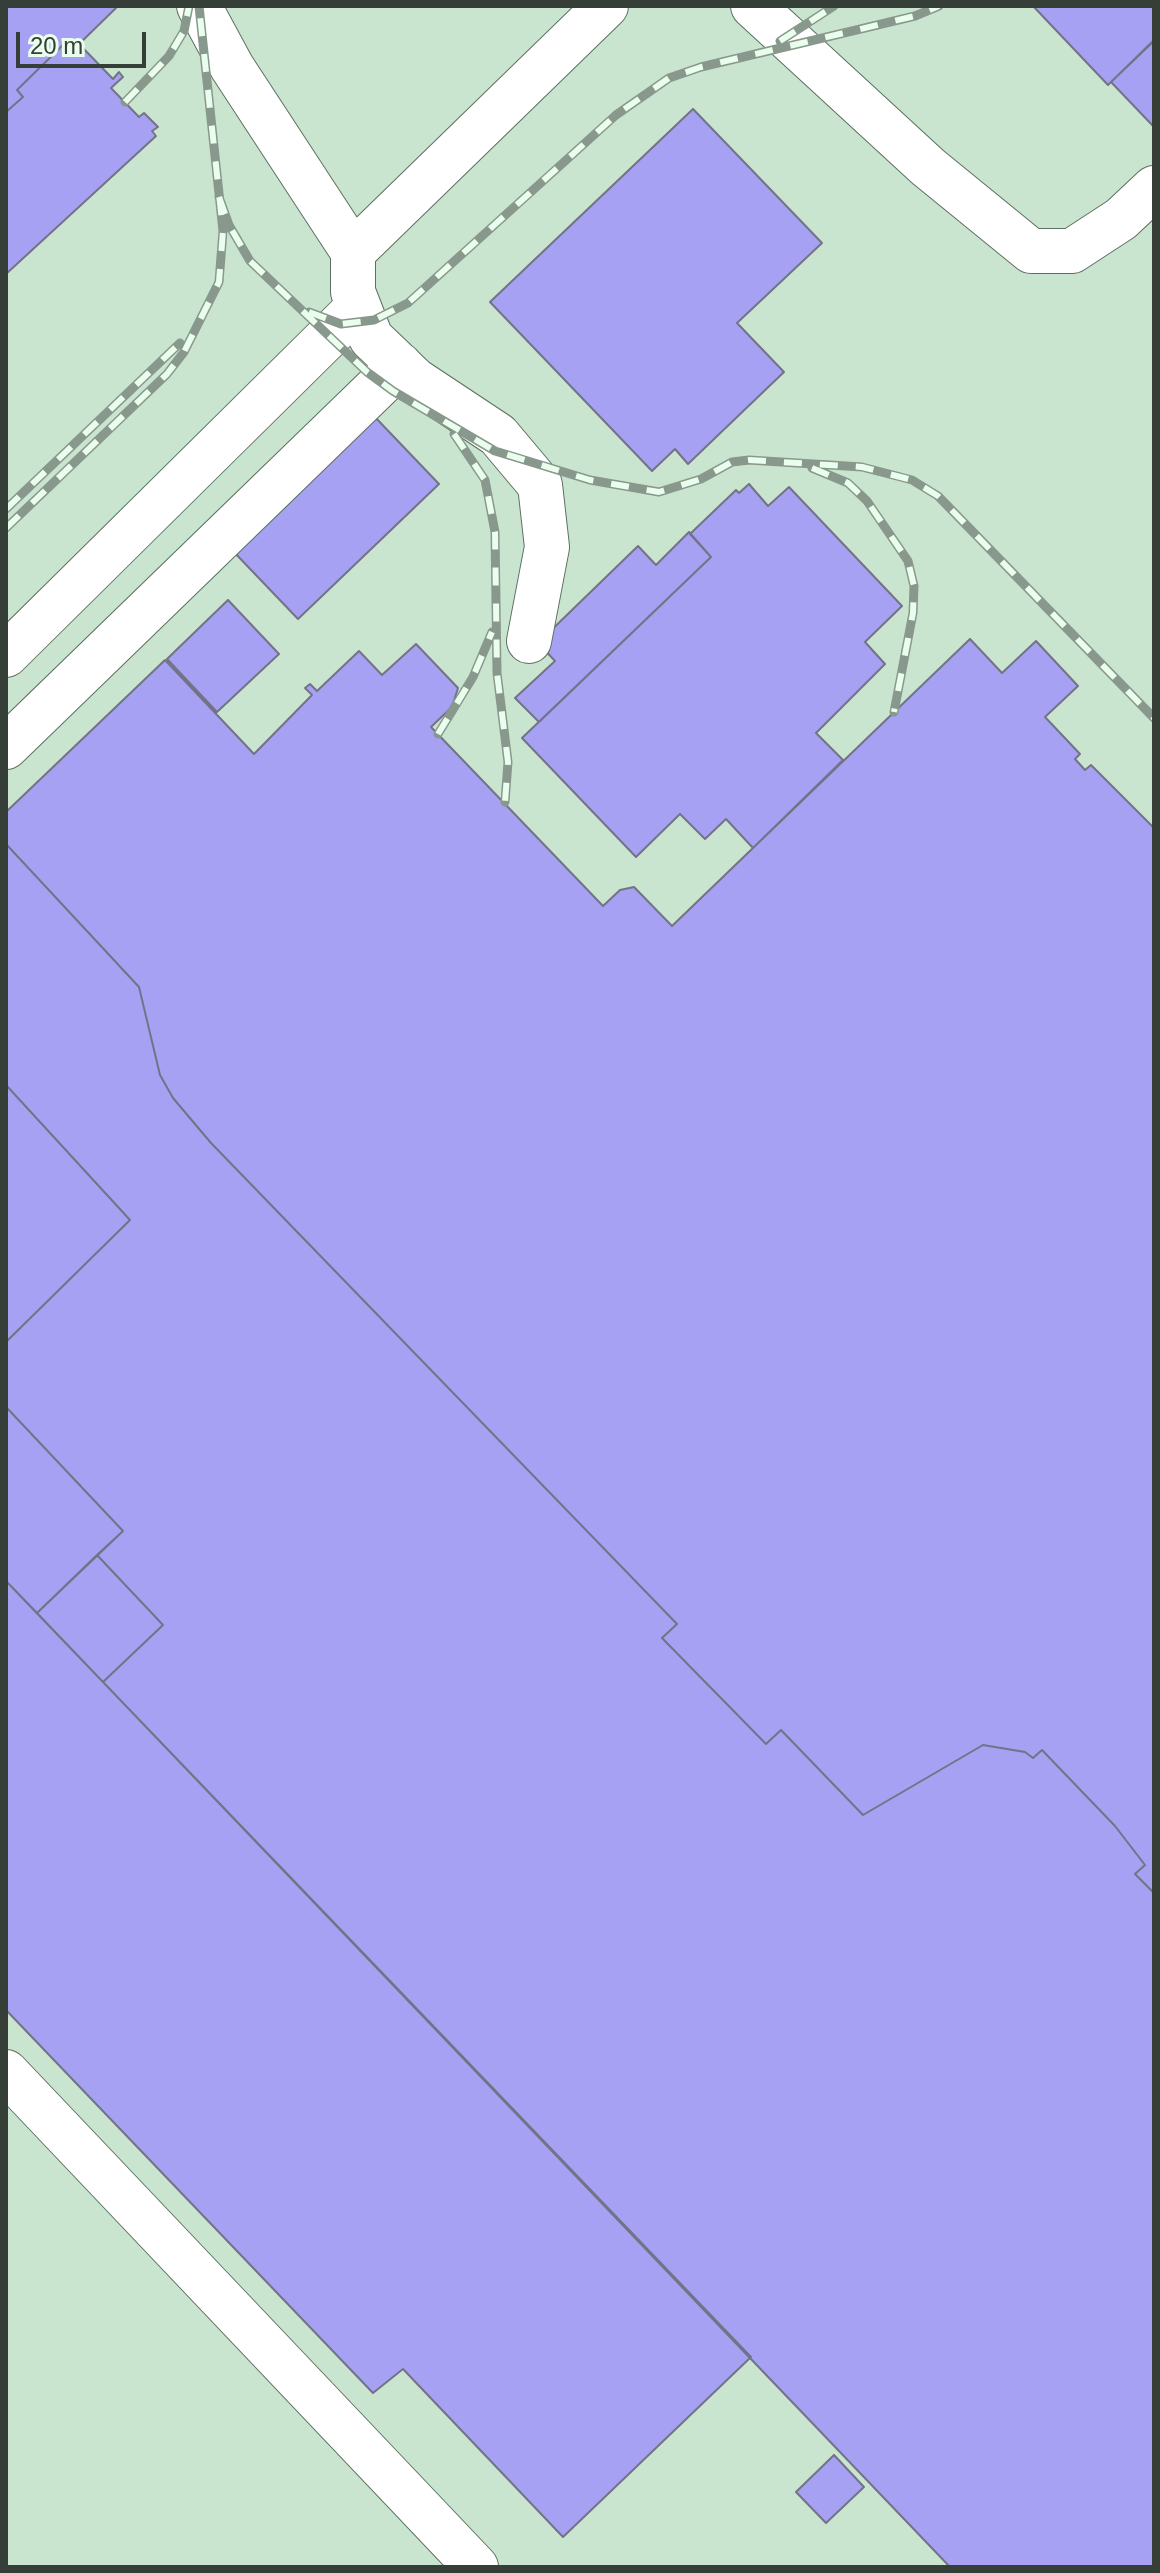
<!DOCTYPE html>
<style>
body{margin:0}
#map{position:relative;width:1160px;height:2573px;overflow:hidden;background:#dbf0df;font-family:Helvetica,sans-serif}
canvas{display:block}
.frame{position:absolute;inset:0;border:8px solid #353e37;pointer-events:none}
.scale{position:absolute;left:16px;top:32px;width:130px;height:36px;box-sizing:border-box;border:4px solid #353e37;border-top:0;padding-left:10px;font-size:24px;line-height:28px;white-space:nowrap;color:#353e37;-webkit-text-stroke:6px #e9feec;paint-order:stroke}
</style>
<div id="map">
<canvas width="1160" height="2573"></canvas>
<div class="frame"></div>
<div class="scale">20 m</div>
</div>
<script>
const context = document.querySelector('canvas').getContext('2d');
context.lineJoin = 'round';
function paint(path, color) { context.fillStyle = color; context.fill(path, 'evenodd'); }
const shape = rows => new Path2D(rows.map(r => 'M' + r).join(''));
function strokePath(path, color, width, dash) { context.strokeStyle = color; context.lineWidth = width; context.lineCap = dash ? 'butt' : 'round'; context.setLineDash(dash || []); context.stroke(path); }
paint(shape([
 [6,6,1154,6,1154,2567,6,2567]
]), '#cae5cf');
const building = shape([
 [6,6,118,6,74,49,67,41,17,90,23,97,6,112,6,6],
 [1033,6,1154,6,1154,40,1108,85,1033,6],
 [67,41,74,49,79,44,113,79,119,72,123,77,111,88,139,117,144,113,158,127,152,131,156,136,6,274,6,112,23,97,17,90,67,41],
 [1154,41,1154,127,1111,82,1154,41],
 [693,109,822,243,737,323,784,372,688,464,675,449,652,471,490,302,693,109],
 [373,415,439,484,298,619,232,550,373,415],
 [749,484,768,506,789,487,902,606,865,642,885,664,816,733,843,760,753,848,726,819,705,839,680,814,636,857,522,738,711,557,690,534,736,490,739,493,749,484],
 [689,532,711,557,539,722,515,698,555,661,538,643,638,546,656,565,689,532],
 [228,600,279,654,217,712,167,659,228,600],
 [970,639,1002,673,1036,641,1078,686,1045,717,1080,754,1075,759,1085,770,1091,765,1154,828,1154,1893,1135,1874,1145,1865,1115,1826,1042,1750,1033,1758,1025,1752,983,1745,863,1815,781,1730,766,1744,662,1638,677,1624,211,1143,173,1098,160,1075,139,987,6,844,6,812,165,660,254,754,312,695,305,688,310,684,317,691,359,651,382,675,416,644,458,688,452,707,431,727,603,906,620,890,634,887,672,926,970,639],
 [6,844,139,987,160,1075,173,1098,211,1143,677,1624,662,1638,766,1744,781,1730,863,1815,983,1745,1025,1752,1033,1758,1042,1750,1115,1826,1145,1865,1135,1874,1154,1893,1154,2567,950,2567,103,1682,163,1625,97,1555,123,1531,6,1407,6,1342,130,1220,6,1085,6,844],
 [6,1085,130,1220,6,1342,6,1085],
 [6,1407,123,1531,37,1613,6,1581,6,1407],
 [97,1555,163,1625,103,1682,37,1613,97,1555],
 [6,1581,751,2357,563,2537,403,2369,373,2393,6,2010,6,1581],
 [834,2455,864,2487,826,2523,796,2492,834,2455]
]);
paint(building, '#a6a1f2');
strokePath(building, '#737387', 2);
const minor = shape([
 [199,6,232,67,353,252,353,292,371,338,415,380,498,435,540,485,547,547,529,641],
 [753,6,928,167,1031,251,1072,251,1121,219,1154,188],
 [353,252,606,6],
 [6,655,358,307],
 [6,747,400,365],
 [6,2072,476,2567]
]);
strokePath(minor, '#5d6f60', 46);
strokePath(minor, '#fff', 44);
const rail = shape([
 [780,41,834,6],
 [125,102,169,56,184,31,189,6],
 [219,197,229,225,250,261,367,372,393,391,495,451,590,480,659,492,701,479,732,462,749,460,862,467,912,480,938,496,1154,718],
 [309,312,341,324,374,320,408,303,616,115,669,78,701,67,915,16,939,6],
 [454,434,485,480,495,532,497,673,508,762,505,802],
 [812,468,848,483,867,501,908,561,914,586,913,613,894,712],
 [6,509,180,343],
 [6,528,167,374,184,352,219,282,223,231,199,6],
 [438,734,473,677,492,632]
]);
strokePath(rail, '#89988c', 9);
strokePath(rail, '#e9feec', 6, [18]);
</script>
